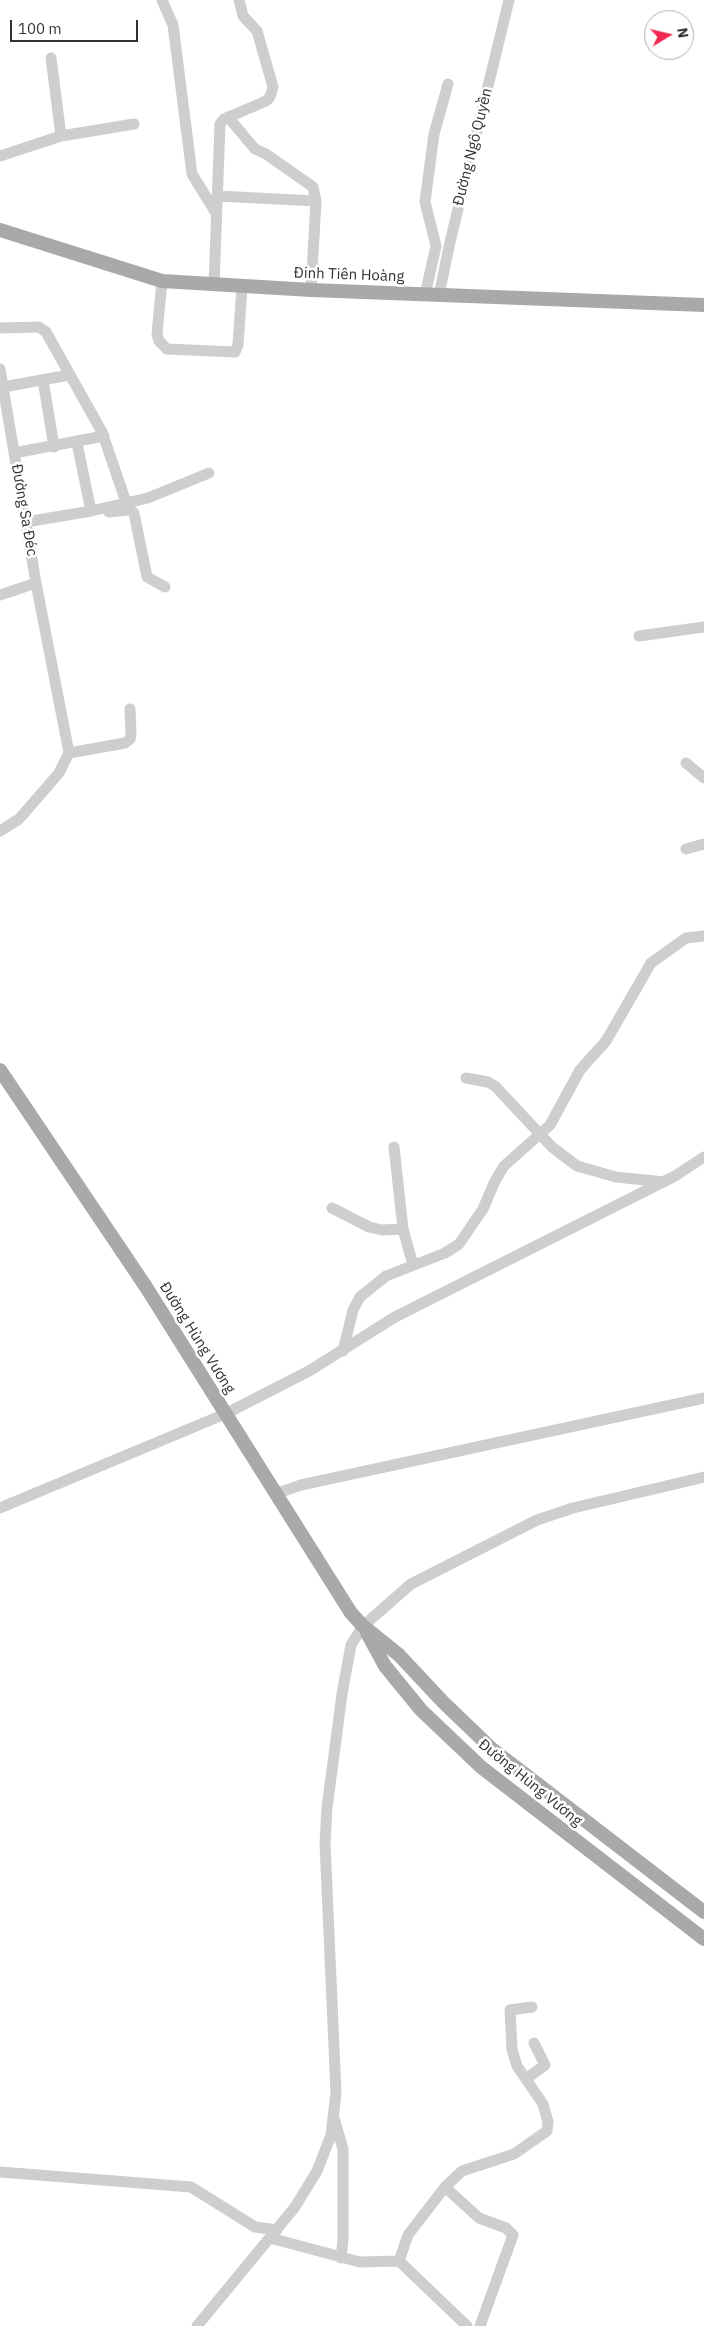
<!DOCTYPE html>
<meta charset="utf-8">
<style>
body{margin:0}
#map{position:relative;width:704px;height:2326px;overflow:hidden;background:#fff;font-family:"IBM Plex Sans",sans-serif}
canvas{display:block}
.north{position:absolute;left:644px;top:10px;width:50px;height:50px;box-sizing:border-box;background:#fff;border:1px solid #adadad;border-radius:50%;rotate:81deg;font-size:14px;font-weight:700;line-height:20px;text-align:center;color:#313131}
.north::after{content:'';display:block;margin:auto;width:18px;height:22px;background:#f22852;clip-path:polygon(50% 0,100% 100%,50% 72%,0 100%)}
.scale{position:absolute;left:10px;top:20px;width:128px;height:22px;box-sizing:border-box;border:2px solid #313131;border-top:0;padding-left:6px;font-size:15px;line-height:18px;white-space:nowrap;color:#313131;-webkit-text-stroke:4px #fff;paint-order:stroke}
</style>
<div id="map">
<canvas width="704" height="2326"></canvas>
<div class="north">N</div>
<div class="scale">100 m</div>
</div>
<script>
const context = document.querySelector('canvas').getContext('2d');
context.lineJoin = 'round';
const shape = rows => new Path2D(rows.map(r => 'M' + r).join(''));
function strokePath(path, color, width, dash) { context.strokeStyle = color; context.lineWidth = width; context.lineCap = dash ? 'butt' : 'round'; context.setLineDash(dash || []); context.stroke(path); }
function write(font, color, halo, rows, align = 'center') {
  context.font = font + ' "IBM Plex Sans",sans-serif'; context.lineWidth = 5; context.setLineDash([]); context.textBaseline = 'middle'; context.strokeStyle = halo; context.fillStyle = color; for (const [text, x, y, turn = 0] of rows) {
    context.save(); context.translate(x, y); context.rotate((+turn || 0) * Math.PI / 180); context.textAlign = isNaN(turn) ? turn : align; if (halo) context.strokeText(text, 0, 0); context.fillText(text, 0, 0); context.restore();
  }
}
strokePath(shape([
 [162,0,173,25,192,174,216,213],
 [51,58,61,136],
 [228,117,255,149,266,154,313,187,316,201,311,290],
 [0,156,61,136,134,124],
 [217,196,316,201],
 [162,281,157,334,159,341,167,349,235,352,238,345,242,287],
 [214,285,220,124,224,119,266,101,270,97,273,87,257,31,243,16,239,0],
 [425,295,436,246,425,202,434,134,448,84],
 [439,295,450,242,509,0],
 [0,328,39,327,46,332,102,432,126,502],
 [0,369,36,583,69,753,59,773,19,819,0,831],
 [43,380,54,447],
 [3,387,69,375],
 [77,443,91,511],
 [14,453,104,436],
 [109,512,130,510,134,513,147,577,165,587],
 [26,522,91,511,148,498,209,473],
 [0,595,36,583],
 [639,636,704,627],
 [69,753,125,743,130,739,131,733,130,709],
 [686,763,704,778],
 [686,849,704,844],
 [466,1078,488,1082,495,1086,552,1147,577,1166,616,1177,664,1182],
 [394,1147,403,1229,413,1265],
 [332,1208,369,1227,382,1230,403,1229],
 [343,1351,353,1310,360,1297,386,1276,445,1253,459,1244,483,1209,495,1181,504,1166,550,1125,580,1070,606,1041,651,963,686,938,704,936],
 [275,1494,301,1485,704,1398],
 [0,1508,225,1414,309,1371,395,1317,675,1176,704,1157],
 [526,2079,545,2065,534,2043],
 [334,2118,343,2149,343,2240,341,2258],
 [0,2172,191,2187,255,2227,277,2230],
 [445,2187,479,2218,506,2228,513,2235,480,2326],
 [270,2238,360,2262,399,2261,467,2326],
 [399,2261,408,2235,445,2187,462,2171,514,2154,547,2131,548,2122,543,2104,517,2066,512,2049,510,2010,532,2007],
 [197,2326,295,2207,317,2171,331,2135,336,2093,325,1843,327,1808,342,1694,351,1645,363,1626,411,1584,537,1520,573,1508,704,1477]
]), '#cecece', 11);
strokePath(shape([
 [0,230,162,281,311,290,704,305],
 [0,1070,146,1287,351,1613,363,1626,399,1655,443,1702,492,1749,704,1912],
 [367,1633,385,1666,421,1710,481,1767,704,1939]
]), '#a9a9a9', 14);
write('15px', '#313131', '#fff', [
 ["Đường Ngô Quyền",473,147,-76],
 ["Đinh Tiên Hoàng",349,275,2],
 ["Đường Sa Đéc",24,510,80],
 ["Đường Hùng Vương",197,1338,58],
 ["Đường Hùng Vương",530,1783,39]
]);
</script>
